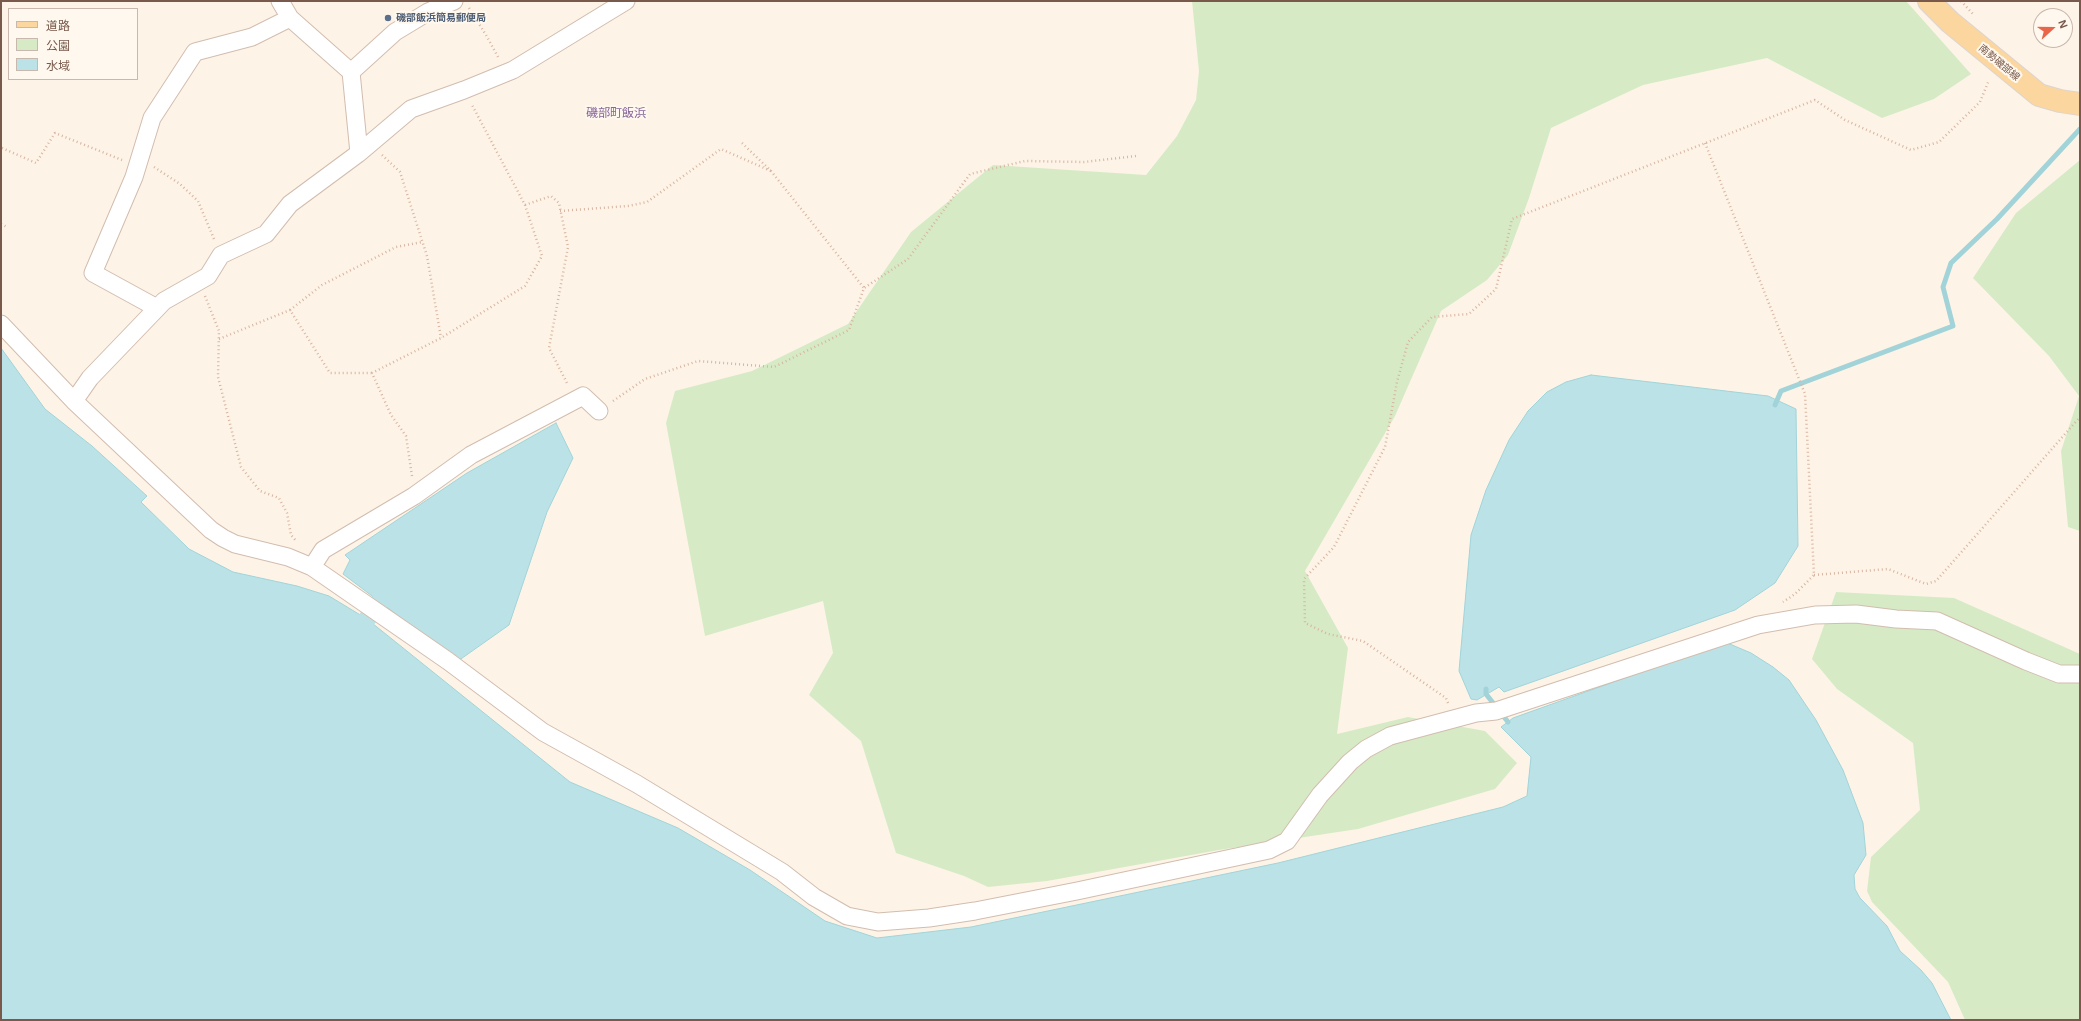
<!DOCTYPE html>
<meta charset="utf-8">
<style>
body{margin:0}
#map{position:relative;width:2081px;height:1021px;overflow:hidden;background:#fdf4e7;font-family:Arial,"Noto Sans JP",sans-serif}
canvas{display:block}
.frame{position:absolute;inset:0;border:2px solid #78594b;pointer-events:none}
.legend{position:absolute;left:8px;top:8px;width:130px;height:72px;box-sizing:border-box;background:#fff8ee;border:1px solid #c9b8ad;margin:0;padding:5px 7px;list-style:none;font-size:12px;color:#78594b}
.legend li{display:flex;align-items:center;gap:8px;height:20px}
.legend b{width:20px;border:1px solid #c9b8ad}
.north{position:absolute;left:2033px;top:8px;width:40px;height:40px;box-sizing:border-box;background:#fff8ee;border:1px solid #c9b8ad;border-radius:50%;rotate:69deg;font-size:11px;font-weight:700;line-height:16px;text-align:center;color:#78594b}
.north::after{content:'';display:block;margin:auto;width:14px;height:18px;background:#e8674b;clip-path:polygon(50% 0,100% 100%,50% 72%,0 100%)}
</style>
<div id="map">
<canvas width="2081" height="1021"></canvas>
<div class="frame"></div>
<ul class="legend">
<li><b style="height:5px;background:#fcd69f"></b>道路</li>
<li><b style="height:11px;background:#d6ebc5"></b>公園</li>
<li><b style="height:11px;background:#bbe3e7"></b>水域</li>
</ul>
<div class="north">N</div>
</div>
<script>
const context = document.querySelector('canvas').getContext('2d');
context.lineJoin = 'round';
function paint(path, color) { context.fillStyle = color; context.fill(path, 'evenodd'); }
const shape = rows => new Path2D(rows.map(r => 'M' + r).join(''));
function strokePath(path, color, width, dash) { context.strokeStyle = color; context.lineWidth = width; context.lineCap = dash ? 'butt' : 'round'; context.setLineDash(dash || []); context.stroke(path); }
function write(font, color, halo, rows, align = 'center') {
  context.font = font + ' Arial,"Noto Sans JP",sans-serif'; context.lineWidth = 4; context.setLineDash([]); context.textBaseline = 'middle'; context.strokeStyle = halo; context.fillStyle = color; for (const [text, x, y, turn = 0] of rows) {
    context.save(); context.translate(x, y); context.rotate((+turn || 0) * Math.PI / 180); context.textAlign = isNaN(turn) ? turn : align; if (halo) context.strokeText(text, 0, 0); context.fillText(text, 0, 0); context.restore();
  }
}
paint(shape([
 [1192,1,1906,1,1971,74,1934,99,1882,118,1767,58,1643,85,1551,128,1529,198,1508,255,1487,280,1441,311,1395,416,1305,571,1348,648,1337,734,1408,717,1485,731,1517,763,1495,789,1358,829,1219,850,1047,881,988,887,964,876,896,853,861,741,809,695,833,653,823,601,705,636,666,423,675,391,752,371,848,324,911,232,993,165,1146,175,1177,136,1196,100,1199,71],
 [2080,160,2080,531,2068,527,2061,451,2079,396,2049,356,1973,278,2016,213],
 [1836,592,1954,598,2080,654,2080,1020,1965,1020,1948,982,1872,902,1867,891,1871,857,1920,810,1913,743,1837,689,1812,659]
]), '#d6ebc5');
const water = shape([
 [1,348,45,409,92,446,147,496,141,502,189,549,233,572,297,586,329,596,367,619,570,782,678,828,750,870,825,921,877,938,971,927,1278,863,1503,807,1527,796,1531,757,1501,727,1513,718,1725,642,1751,653,1773,667,1789,680,1816,720,1843,770,1863,823,1866,855,1854,875,1855,889,1860,898,1887,926,1900,951,1921,970,1932,983,1951,1020,1,1020,1,348],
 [1591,375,1768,396,1796,409,1798,546,1775,583,1735,610,1504,692,1499,687,1477,700,1471,699,1459,671,1471,535,1486,490,1509,440,1528,411,1547,392,1566,382,1591,375],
 [556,423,573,458,547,512,509,625,458,661,343,574,350,560,345,555,467,473,556,423]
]);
paint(water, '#bbe3e7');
strokePath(water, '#a1d3d9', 1);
strokePath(shape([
 [1775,405,1781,391,1953,326,1943,287,1951,263,1997,219,2080,129],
 [1486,689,1486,694,1508,722]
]), '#a1d3d9', 5);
strokePath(shape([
 [367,619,380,602]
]), '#bbe3e7', 18);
const minor = shape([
 [280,1,290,18,351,72,359,153],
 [351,72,395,32,428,12,454,1],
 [157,308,93,273,134,177,152,118,195,52,252,37,290,18],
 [1,324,74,401,211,530,223,538,235,544,288,557,312,567,448,661,543,732,637,784,782,872,814,897,847,916,878,922,929,918,975,911,1077,891,1269,850,1287,841,1320,795,1350,762,1366,749,1390,736,1476,713,1496,711,1758,625,1815,615,1856,614,1896,619,1937,621,2026,661,2059,674,2080,674],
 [74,401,90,378,164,301,208,276,221,255,266,234,290,204,359,153,411,109,464,90,513,70,626,1],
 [312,567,323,550,414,496,471,455,583,396,599,411]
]);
const primary = shape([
 [1929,1,1950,22,2039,95,2060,101,2080,104]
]);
strokePath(minor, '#d2bdaf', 19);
strokePath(primary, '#dcd4d0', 24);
strokePath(shape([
 [1961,1,1973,14],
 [469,8,486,35,498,57],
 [742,143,771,171,864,288],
 [1705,143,1805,394,1814,575,1795,594,1783,602],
 [2,148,36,163,55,133,122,160],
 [382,155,400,172,427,256,441,338],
 [154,167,180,184,198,201,214,239],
 [525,205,551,196,559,203,568,247,549,348,568,385],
 [560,211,628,206,647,202,721,149,771,171],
 [1,224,7,227],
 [205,296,219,331,218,377,241,467,260,491,279,498,287,513,291,535,297,542],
 [290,310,322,285,396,247,422,242],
 [219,339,290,310,330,373,372,373],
 [613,401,645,379,698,361,774,367,849,330,864,288,908,259,970,174,1025,161,1084,162,1136,156],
 [412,476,406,436,391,415,372,373,441,338,525,286,542,256,525,205,472,105],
 [1814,575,1888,569,1926,584,1936,581,2080,417],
 [1448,703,1446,698,1363,641,1328,634,1305,623,1304,579,1334,547,1385,447,1397,382,1408,342,1432,317,1469,314,1496,289,1512,219,1815,100,1845,120,1911,150,1939,142,1980,102,1989,80]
]), '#d8b4a1', 2.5, [1, 3]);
strokePath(minor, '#fff', 17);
strokePath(primary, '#fcd69f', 22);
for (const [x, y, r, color] of [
 [388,18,4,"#5c6f8a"]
]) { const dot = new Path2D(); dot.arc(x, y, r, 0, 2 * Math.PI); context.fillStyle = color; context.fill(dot); strokePath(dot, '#fff8ee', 1.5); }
write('bold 10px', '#4e5e75', '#fff8ee', [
 ["磯部飯浜簡易郵便局",396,18]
], 'left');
write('10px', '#78594b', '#fff8ee', [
 ["南勢磯部線",1999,63,40]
]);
write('12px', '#87669b', '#fff8ee', [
 ["磯部町飯浜",616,114]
]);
</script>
